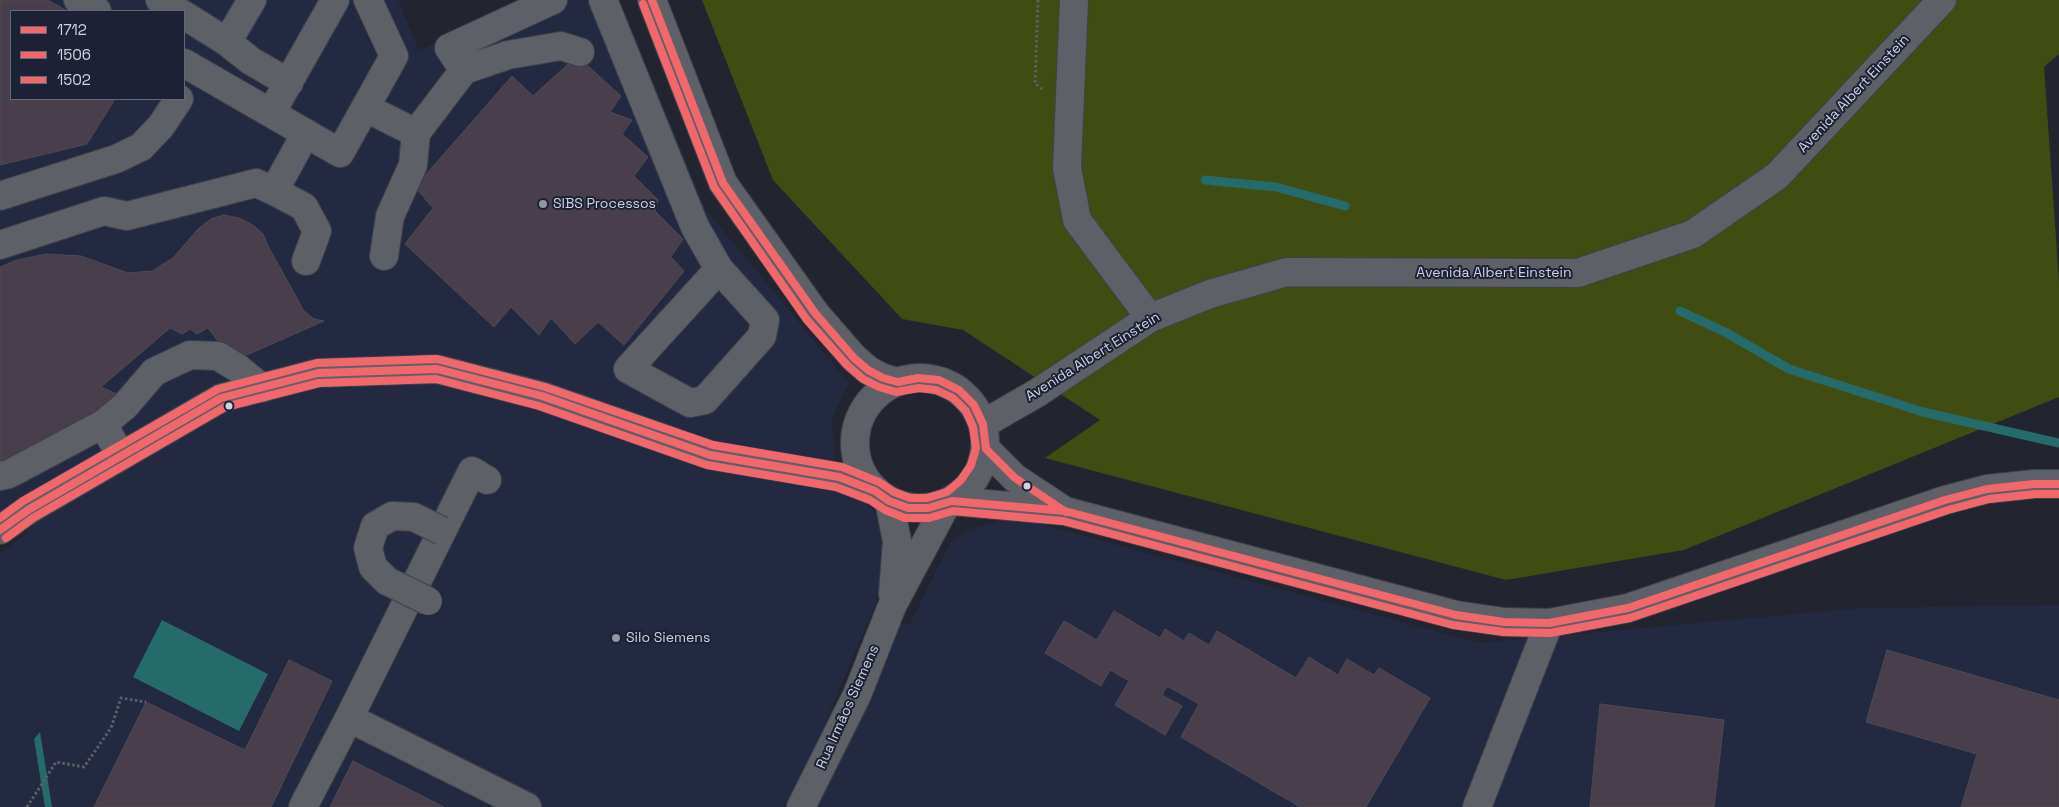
<!DOCTYPE html>
<meta charset="utf-8">
<style>
body{margin:0}
#map{position:relative;width:2059px;height:807px;overflow:hidden;background:#22242f;font-family:"Space Grotesk",sans-serif}
canvas{display:block}
.legend{position:absolute;left:10px;top:10px;width:175px;height:90px;box-sizing:border-box;background:#1c2135;border:1px solid #636879;margin:0;padding:6px 9px;list-style:none;font-size:15px;color:#ced3e0}
.legend li{display:flex;align-items:center;gap:10px;height:25px}
.legend b{width:25px;border:1px solid #636879}
</style>
<div id="map">
<canvas width="2059" height="807"></canvas>
<ul class="legend">
<li><b style="height:6px;background:#f1676c"></b>1712</li>
<li><b style="height:6px;background:#f1676c"></b>1506</li>
<li><b style="height:6px;background:#f1676c"></b>1502</li>
</ul>
</div>
<script>
const context = document.querySelector('canvas').getContext('2d');
context.lineJoin = 'round';
function paint(path, color) { context.fillStyle = color; context.fill(path, 'evenodd'); }
const shape = rows => new Path2D(rows.map(r => 'M' + r).join(''));
function strokePath(path, color, width, dash) { context.strokeStyle = color; context.lineWidth = width; context.lineCap = dash ? 'butt' : 'round'; context.setLineDash(dash || []); context.stroke(path); }
function write(font, color, halo, rows, align = 'center') {
  context.font = font + ' "Space Grotesk",sans-serif'; context.lineWidth = 4; context.setLineDash([]); context.textBaseline = 'middle'; context.strokeStyle = halo; context.fillStyle = color; for (const [text, x, y, turn = 0] of rows) {
    context.save(); context.translate(x, y); context.rotate((+turn || 0) * Math.PI / 180); context.textAlign = isNaN(turn) ? turn : align; if (halo) context.strokeText(text, 0, 0); context.fillText(text, 0, 0); context.restore();
  }
}
paint(shape([
 [0,0,398,0,419,50,536,0,620,0,705,208,849,383,832,418,835,461,862,501,880,517,887,534,884,584,821,733,784,807,0,807,0,553,29,532,0,514],
 [11,11,184,11,184,99,11,99],
 [1022,519,1479,643,1860,608,2059,605,2059,807,817,807,861,720,899,620,909,625,950,543,968,530,1002,520]
]), '#232941');
paint(shape([
 [702,0,2059,0,2059,54,2044,67,2059,281,2059,397,1684,550,1506,580,1045,458,1100,420,963,330,902,319,773,180]
]), '#404c12');
paint(shape([
 [162,620,268,674,239,731,133,677],
 [40,732,52,807,45,807,34,739]
]), '#266b6c');
strokePath(shape([
 [1205,180,1276,187,1345,206],
 [1680,311,1725,332,1789,369,1923,412,2059,443]
]), '#266b6c', 9);
const building = shape([
 [0,0,48,0,67,11,11,11,11,99,115,99,87,144,0,165,0,0],
 [577,56,621,96,610,112,632,120,622,134,648,157,634,176,658,200,655,211,683,239,671,257,684,271,624,345,598,322,575,344,551,318,539,335,511,307,494,327,405,244,433,208,415,187,512,76,533,96,577,56],
 [224,215,239,218,253,225,263,234,268,246,304,311,314,319,324,321,233,361,208,328,197,334,190,329,182,334,170,328,101,387,119,395,118,403,0,470,0,267,17,260,46,254,81,256,128,273,152,271,173,258,198,229,211,219,224,215],
 [1114,611,1160,638,1165,629,1184,641,1189,633,1209,645,1217,631,1296,678,1309,657,1338,675,1347,659,1374,675,1379,668,1430,698,1366,807,1300,807,1181,737,1199,704,1167,686,1162,695,1182,706,1165,735,1115,705,1129,681,1110,670,1101,686,1045,653,1064,621,1097,640,1114,611],
 [1887,650,2059,700,2059,807,1961,807,1977,754,1866,722,1887,650],
 [289,660,332,681,271,807,94,807,146,702,245,750,289,660],
 [1600,704,1724,720,1714,807,1590,807,1600,704],
 [353,761,444,807,330,807,353,761]
]);
paint(building, '#493e4c');
strokePath(building, '#4e4a52', 1);
const minor = shape([
 [78,0,97,11],
 [160,0,178,11],
 [603,0,695,227,719,269,765,320,762,336,705,400,690,403,628,369,719,269],
 [652,0,723,183,815,313,854,358,868,370,883,378,898,382],
 [1074,0,1067,168,1077,220,1150,318],
 [184,15,227,42,251,61,289,83],
 [227,42,252,0],
 [184,63,340,153,394,56,368,0],
 [464,70,508,55,561,46,580,52],
 [366,108,416,133,464,70,449,48,553,0],
 [271,113,335,0],
 [0,196,116,159,141,147,161,126,179,99],
 [0,245,104,211,127,216,256,183,274,191],
 [384,256,390,216,413,165,416,133],
 [306,261,317,231,304,207,274,191,306,133],
 '855 443a65 65 0 1 1 130 0a65 65 0 1 1-130 0Z',
 [983,424,1037,393,1150,318,1210,294,1287,272,1578,273,1693,234,1777,176,1942,0],
 [986,449,1015,478,1062,509],
 [121,456,103,424,125,406,154,372,190,355,218,356,239,369,262,388],
 [0,476,9,474,103,424],
 [889,501,897,541,893,594],
 [952,501,1065,511,1456,615,1504,622,1549,623,1628,608,1945,500,1987,489,2034,484,2059,484],
 [0,530,28,510,221,398,318,373,437,369,542,396,710,455,839,477,875,491],
 [349,718,472,471,487,480],
 [303,807,349,718,527,807],
 [801,807,857,695,892,606,947,503],
 [1477,807,1549,623]
]);
strokePath(minor, '#3f414b', 30);
strokePath(shape([
 [1038,0,1035,83,1042,89],
 [27,807,56,762,84,767,111,728,121,698,146,702]
]), '#5d5f66', 3, [2.5, 2.5]);
strokePath(minor, '#5e6068', 28);
const minorBridge = shape([
 [428,601,387,581,373,567,368,548,375,526,392,516,414,517,442,531]
]);
strokePath(minorBridge, '#3f414b', 30, []);
strokePath(minorBridge, '#5e6068', 28);
strokePath(shape([
 [652,0,723,183,815,313,854,358,868,370,883,378,898,382,918,378,939,380,959,390,974,405,983,424,986,449,1015,478,1066,512],
 [0,530,28,510,221,398,318,373,437,369,542,396,710,455,839,477,875,491,889,501,908,508,928,508,952,501,1065,511,1456,615,1504,622,1549,623,1628,608,1945,500,1987,489,2034,484,2059,484]
]), '#f1676c', 8);
strokePath(shape([
 [6,538,33,518,225,407,319,383,436,379,539,406,707,465,836,487,870,500,885,510,905,518,929,518,953,511,1063,521,1453,625,1504,632,1550,633,1630,618,1948,510,1989,499,2035,494,2059,494]
]), '#f1676c', 8);
strokePath(shape([
 [0,518,23,501,218,389,317,363,437,359,545,387,713,445,842,467,879,482,894,492,910,498,927,498,947,492,961,480,971,465,976,448,973,427,966,411,953,398,936,390,919,388,896,392,879,387,863,379,847,365,807,320,714,187,643,4]
]), '#f1676c', 8);
for (const [x, y, r, color] of [
 [543,204,5,"#9296a2"],
 [229,406,4.5,"#ced3e0"],
 [1027,486,4.5,"#ced3e0"],
 [616,638,5,"#9296a2"]
]) { const dot = new Path2D(); dot.arc(x, y, r, 0, 2 * Math.PI); context.fillStyle = color; context.fill(dot); strokePath(dot, '#1c2135', 2); }
write('14px', '#ced3e0', '#1c2135', [
 ["Avenida Albert Einstein",1854,94,-47],
 ["Avenida Albert Einstein",1494,273],
 ["Avenida Albert Einstein",1093,357,-32],
 ["Rua Irmãos Siemens",848,707,-66]
]);
write('14px', '#ced3e0', '#1c2135', [
 ["SIBS Processos",553,204],
 ["Silo Siemens",626,638]
], 'left');
</script>
